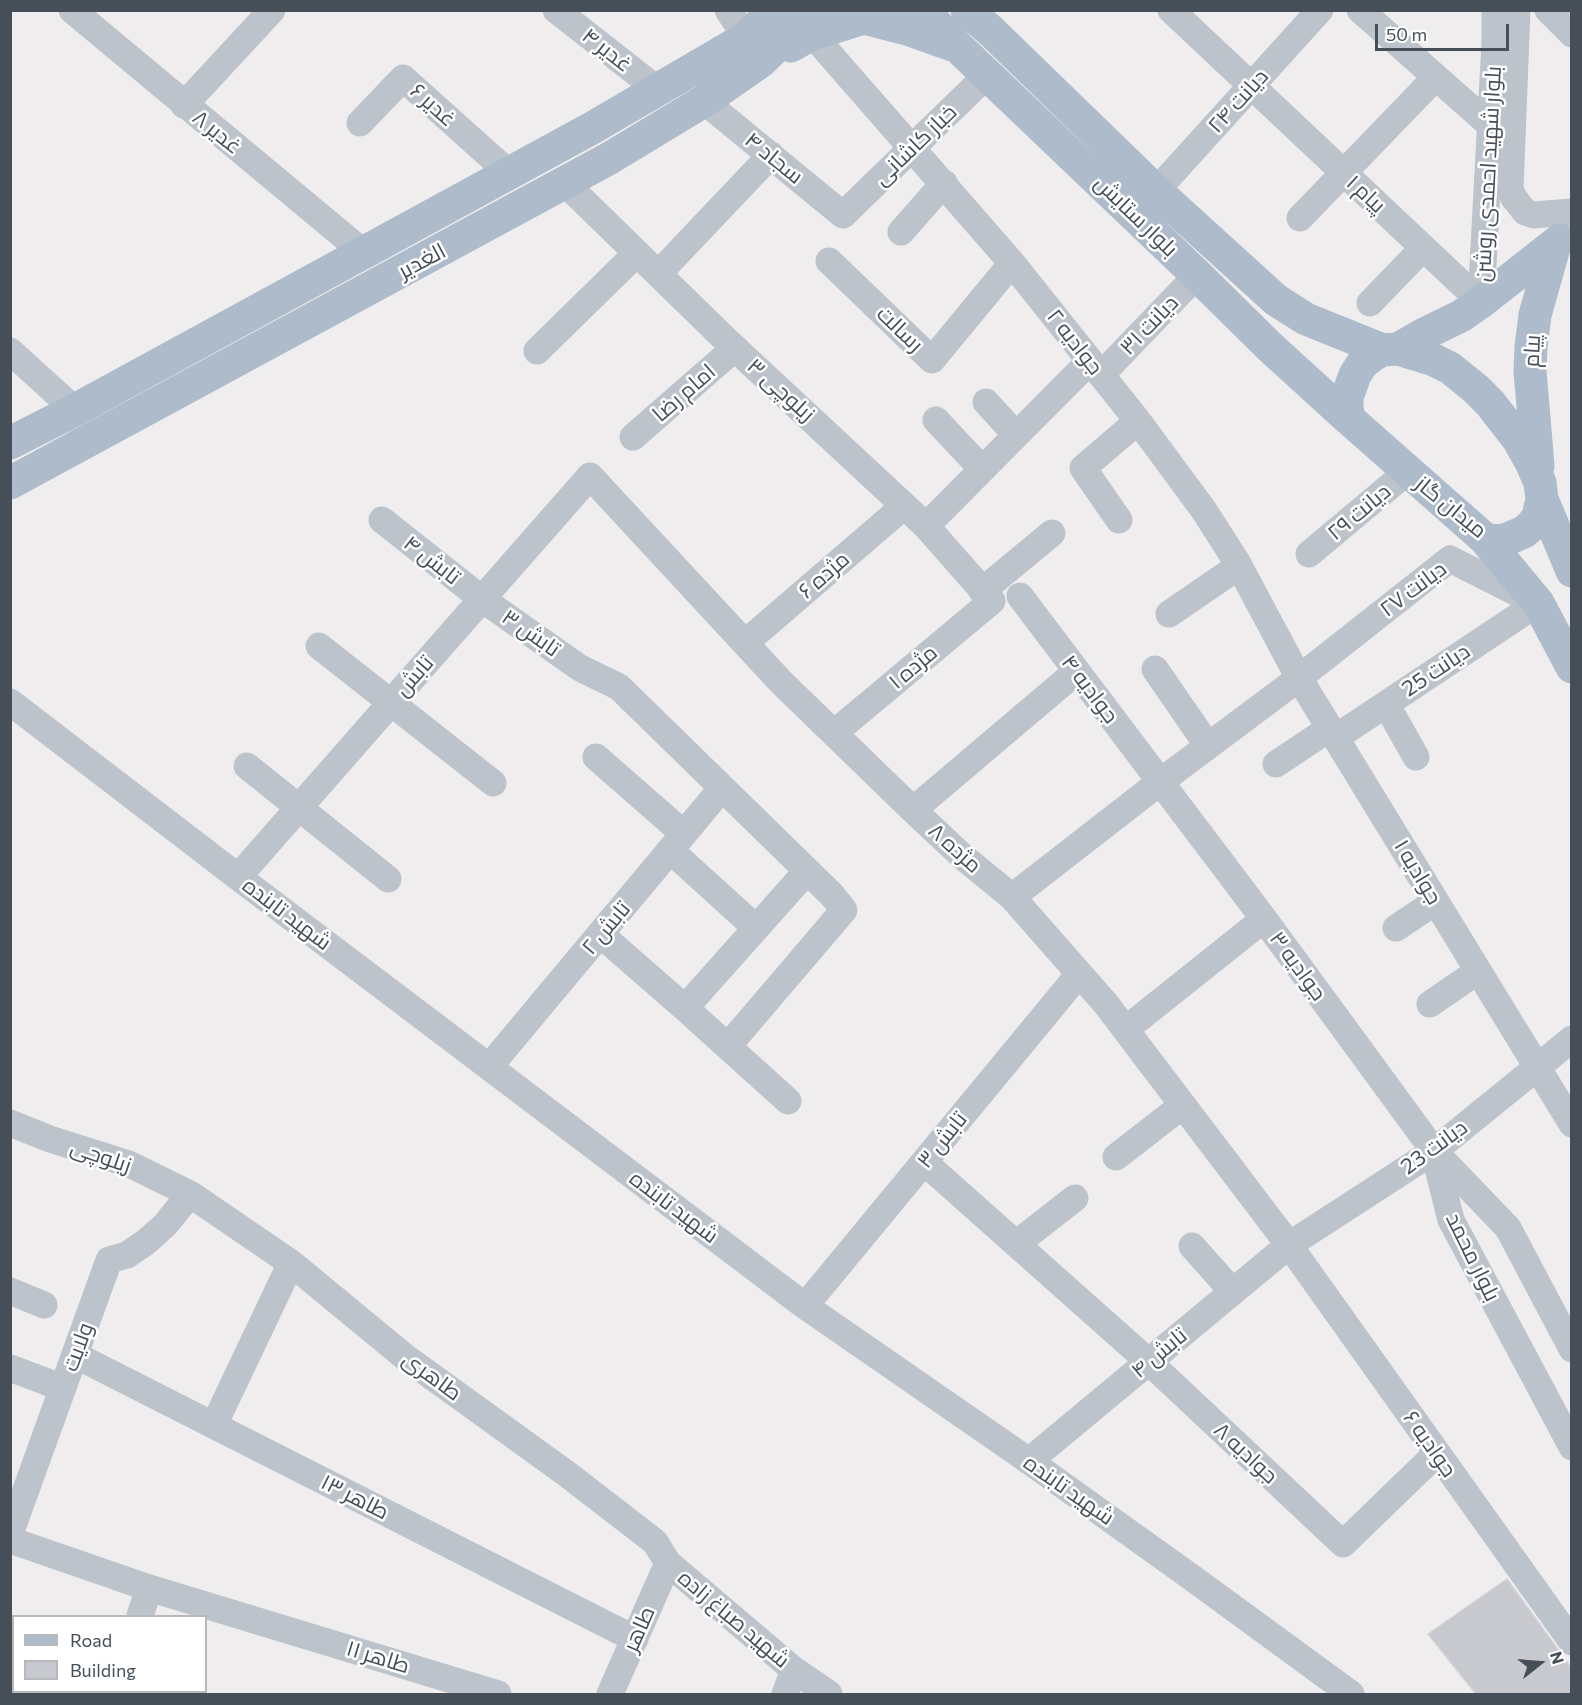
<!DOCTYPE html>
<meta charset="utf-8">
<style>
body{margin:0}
#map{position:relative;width:1582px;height:1705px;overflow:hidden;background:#efeded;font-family:Commissioner,sans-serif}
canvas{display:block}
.frame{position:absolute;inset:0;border:12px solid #464f58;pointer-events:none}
.legend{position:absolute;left:12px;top:1615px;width:195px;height:78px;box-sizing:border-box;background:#fff;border:2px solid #b5b9bc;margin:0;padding:8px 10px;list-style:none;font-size:18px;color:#464f58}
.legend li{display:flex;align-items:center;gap:12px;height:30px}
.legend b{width:30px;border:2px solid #b5b9bc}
.north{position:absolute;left:1510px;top:1633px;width:60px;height:60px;-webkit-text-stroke:4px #fff;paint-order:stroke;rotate:73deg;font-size:16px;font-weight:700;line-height:24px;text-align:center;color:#464f58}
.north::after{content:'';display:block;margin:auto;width:21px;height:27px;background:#464f58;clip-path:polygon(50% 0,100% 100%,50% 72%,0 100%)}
.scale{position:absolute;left:1375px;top:24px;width:134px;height:27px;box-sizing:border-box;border:3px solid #464f58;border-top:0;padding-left:8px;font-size:18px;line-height:21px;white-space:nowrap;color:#464f58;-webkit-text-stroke:4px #fff;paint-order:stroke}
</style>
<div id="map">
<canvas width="1582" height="1705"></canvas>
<div class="frame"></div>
<ul class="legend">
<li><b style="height:8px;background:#aebbca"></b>Road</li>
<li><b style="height:16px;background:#c7c9cf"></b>Building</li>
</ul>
<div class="north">N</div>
<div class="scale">50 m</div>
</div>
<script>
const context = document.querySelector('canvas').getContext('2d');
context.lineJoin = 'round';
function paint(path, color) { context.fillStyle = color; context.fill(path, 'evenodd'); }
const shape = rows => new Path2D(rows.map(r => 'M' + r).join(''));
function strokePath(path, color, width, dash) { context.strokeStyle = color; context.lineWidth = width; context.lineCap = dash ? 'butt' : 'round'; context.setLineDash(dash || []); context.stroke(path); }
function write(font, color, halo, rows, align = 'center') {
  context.font = font + ' Commissioner,Cairo,sans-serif'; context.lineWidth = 5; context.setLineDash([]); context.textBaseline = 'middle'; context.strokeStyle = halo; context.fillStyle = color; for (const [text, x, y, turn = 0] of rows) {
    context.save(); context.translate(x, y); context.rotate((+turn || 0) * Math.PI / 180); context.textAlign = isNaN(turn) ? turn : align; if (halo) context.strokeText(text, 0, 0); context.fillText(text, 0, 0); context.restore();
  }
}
const building = shape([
 [1507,1579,1572,1669,1572,1694,1476,1694,1428,1634,1507,1579]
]);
paint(building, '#c7c9cf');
strokePath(building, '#d1d3d8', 1.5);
strokePath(shape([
 [72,10,364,253],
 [556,10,658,90],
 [728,10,746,38],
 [1171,10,1481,302],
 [1360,10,1490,125],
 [1517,10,1510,189,1514,198,1525,212,1534,215,1572,212],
 [1548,10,1572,34],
 [812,34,1012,263,1138,421,1203,509,1237,562,1299,678,1572,1124],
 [704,101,843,215,987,75],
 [184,105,272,10],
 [360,123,403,78,509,173],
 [565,183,726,340,926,526,992,601,834,733],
 [1156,191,1320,10],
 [1300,218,1435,78],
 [901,232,944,183],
 [829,261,932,360,1012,263],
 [658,274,771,155],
 [1481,302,1495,43,1495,10],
 [1370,303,1423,248],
 [10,351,75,410],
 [537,351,637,253],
 [1101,375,1197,275],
 [986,402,1016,435],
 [936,420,982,469],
 [633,437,735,348],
 [382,520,482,599,580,668,619,687,831,894,844,910,728,1046],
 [1119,520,1083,468,1138,421],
 [926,526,1090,361],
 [1309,554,1408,471],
 [982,591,1052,533],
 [1020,596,1264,919,1434,1151,1508,1228,1572,1349],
 [1169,614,1239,566],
 [745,643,904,506],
 [319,646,493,783],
 [1155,669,1208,746],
 [10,702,238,877,805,1306,1029,1461,1191,1577,1351,1694],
 [1386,704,1416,757],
 [1335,738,1538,603],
 [596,757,684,834],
 [1276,764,1330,728],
 [247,766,388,879],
 [913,810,1077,671],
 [670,850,756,928],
 [238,877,590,476,781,682,913,810,962,856,1012,897,1106,1004,1289,1245,1572,1642],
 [1012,897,1160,782,1299,678,1450,559,1533,601],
 [1396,928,1435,902],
 [600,934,685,1008,788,1101],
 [1430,1004,1478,971],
 [685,1008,807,871],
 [1126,1029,1264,919],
 [489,1067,722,788],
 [10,1123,50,1139,129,1164,190,1194,291,1263,405,1357,567,1474,655,1542,668,1563,794,1670,829,1694],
 [1434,1152,1451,1220,1572,1447],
 [1116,1157,1183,1105],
 [924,1162,1149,1362,1343,1544,1437,1453],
 [1016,1244,1075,1198],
 [1192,1246,1233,1292],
 [10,1291,44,1305],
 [805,1306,1079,974],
 [75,1355,635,1639],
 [10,1368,63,1388],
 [214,1425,291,1263],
 [1029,1461,1289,1245,1434,1151,1572,1039],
 [10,1534,109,1260,127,1255,146,1242,165,1225,190,1194],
 [10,1540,149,1588,498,1694],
 [140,1616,149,1588],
 [113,1694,114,1692],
 [610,1694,668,1563],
 [785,1694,794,1670]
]), '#bcc3cb', 27);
strokePath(shape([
 [923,10,959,48,1197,275,1270,347,1349,419],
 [967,10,992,32,1156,191,1276,300,1306,319,1383,350],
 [791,46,812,34,864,18,907,29,952,45],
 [1398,349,1434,360,1450,368,1476,389,1490,403,1518,439,1532,464,1540,483,1542,499,1538,517,1532,525,1524,532,1505,540,1495,541,1485,539,1349,419,1347,408,1347,397,1355,375,1362,364,1373,355,1383,350,1398,349],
 [1398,349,1424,334,1461,316,1481,302,1560,240],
 [10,443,75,410,592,128,746,38,774,10],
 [1538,466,1530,371,1531,347,1535,315,1555,244],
 [10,483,610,158,704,101,760,62,815,10],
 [1542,499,1572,571],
 [1485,539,1538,603,1572,667]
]), '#aebbca', 33);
write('22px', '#464f58', '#fff', [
 ["غدیر ۴",607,50,38],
 ["دیانت ۲۴",1238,101,-48],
 ["غدیر ۶",433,105,42],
 ["غدیر ۸",217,132,39],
 ["خباز کاشانی",915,145,-44],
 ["سجاد ۴",774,158,39],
 ["بلوار شهید احمدی روشن",1488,174,-87],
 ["پیام ۱",1366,194,43],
 ["بلوار ستایش",1136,216,44],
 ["الغدیر",422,261,-28],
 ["دیانت ۳۱",1149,325,-46],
 ["رسالت",900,329,44],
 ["جوادیه ۲",1075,342,52],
 ["پیام",1532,351,-87],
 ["زیلوچی ۳",781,390,42],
 ["امام رضا",684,393,-41],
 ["میدان گاز",1451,507,39],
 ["دیانت ۲۹",1359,512,-40],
 ["تابش ۴",432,560,38],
 ["مژده ۶",824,575,-41],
 ["دیانت ۲۷",1413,589,-37],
 ["تابش ۳",531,633,35],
 ["مژده ۱",913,667,-40],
 ["دیانت 25",1436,670,-34],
 ["تابش",414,676,-49],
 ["جوادیه ۴",1090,689,53],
 ["مژده ۸",955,848,42],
 ["جوادیه ۱",1418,872,59],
 ["شهید تابنده",287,914,37],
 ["تابش ۲",606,928,-50],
 ["جوادیه ۳",1298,966,54],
 ["تابش ۳",942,1140,-51],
 ["دیانت 23",1434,1147,-36],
 ["زیلوچی",101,1156,19],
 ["شهید تابنده",674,1207,37],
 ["بلوار محمد",1473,1257,64],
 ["ولایت",78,1347,-70],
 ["تابش ۴",1159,1353,-40],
 ["طاهری",432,1376,36],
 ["جوادیه ۶",1430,1444,55],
 ["جوادیه ۸",1246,1453,43],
 ["شهید تابنده",1069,1490,35],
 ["طاهر ۱۳",355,1497,27],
 ["شهید صباغ زاده",734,1619,40],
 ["طاهر",639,1629,-66],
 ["طاهر ۱۱",378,1657,17]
]);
</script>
